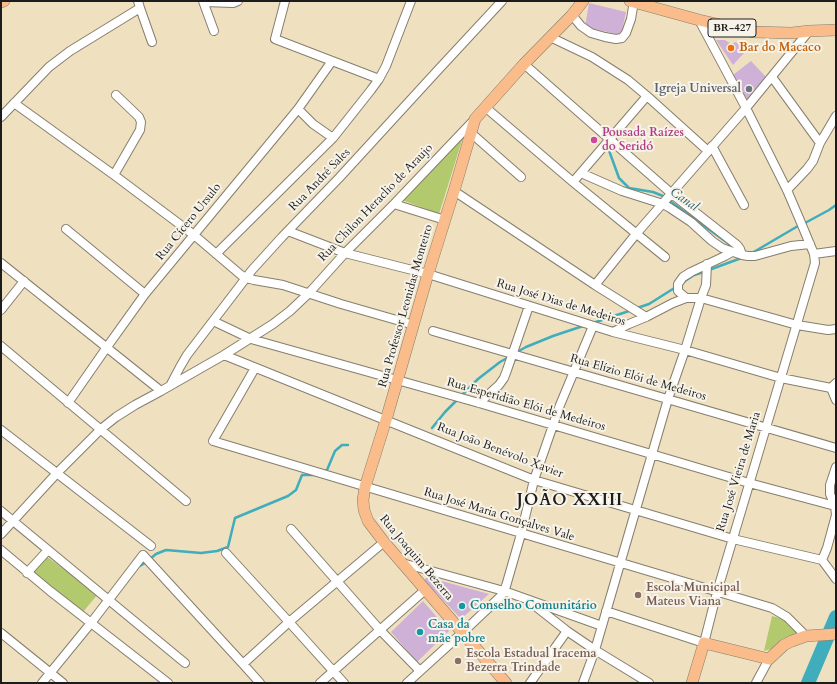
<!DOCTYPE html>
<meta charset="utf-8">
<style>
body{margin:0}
#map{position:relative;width:837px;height:684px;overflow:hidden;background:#efe0c0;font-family:Cardo,serif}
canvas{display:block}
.frame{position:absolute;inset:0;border:2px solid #1c1c1c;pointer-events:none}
</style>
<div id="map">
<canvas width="837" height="684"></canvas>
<div class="frame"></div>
</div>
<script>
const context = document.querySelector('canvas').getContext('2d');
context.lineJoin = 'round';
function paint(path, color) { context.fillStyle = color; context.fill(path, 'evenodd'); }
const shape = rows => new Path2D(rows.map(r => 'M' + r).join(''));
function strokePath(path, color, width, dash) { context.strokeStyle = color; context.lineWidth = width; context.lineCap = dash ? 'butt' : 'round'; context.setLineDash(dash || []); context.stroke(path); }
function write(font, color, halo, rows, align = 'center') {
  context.font = font + ' Cardo,serif'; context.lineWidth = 4; context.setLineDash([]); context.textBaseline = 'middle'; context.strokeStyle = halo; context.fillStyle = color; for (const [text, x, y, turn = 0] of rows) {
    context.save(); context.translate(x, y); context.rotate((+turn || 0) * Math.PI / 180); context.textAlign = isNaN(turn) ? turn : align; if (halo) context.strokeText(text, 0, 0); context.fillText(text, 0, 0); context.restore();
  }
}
paint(shape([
 [463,137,439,214,402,200],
 [43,554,98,594,83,612,29,570],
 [772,616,783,619,787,624,795,631,803,634,775,648,764,651]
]), '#b3c96e');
strokePath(shape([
 [607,145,619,178,629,188,653,192,663,196,736,249],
 [752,253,798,226,805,223,829,210,836,205],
 [709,270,744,257],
 [682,283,694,275,704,272],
 [637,308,649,304,676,287],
 [593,323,632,310],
 [517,352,526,347,553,336,583,326],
 [432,428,445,412,478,379,500,362,509,357],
 [324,471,327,470,335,451,342,445,348,445],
 [138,567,145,563,156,554,166,550,201,553,217,551,228,547,235,518,288,496,296,490,302,475,316,475]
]), '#3fadbc', 2.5);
strokePath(shape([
 [808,683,836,617]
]), '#3fadbc', 14);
paint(shape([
 [589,3,626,12,621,35,585,27],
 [716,40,725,40,731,44,736,42,745,52,733,65],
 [751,61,767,78,747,100,733,75],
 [427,577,489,594,461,619,424,580],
 [423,601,449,631,417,662,391,632]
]), '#cfb1d7');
const minor = shape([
 [203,1,214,31],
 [285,1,275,39,379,79],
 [204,2,233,3,238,1],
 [140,8,152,42],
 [572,15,581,26,591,33,605,37,616,39,622,38,626,33,631,19,634,1],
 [550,37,592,57,628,80,647,96,708,151],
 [524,64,672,194,737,245,740,249,742,255],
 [772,77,820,143],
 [14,103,114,175,194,235,241,275,246,278,254,280,283,285,341,304,414,325],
 [485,107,573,182,665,257],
 [298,109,313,124,333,138],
 [1,117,49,67,70,51,140,8,138,1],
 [471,133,521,177],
 [712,146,744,205],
 [581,173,622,191,663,204,670,208,691,222,712,241,722,248,742,255,748,256,755,256,791,246,810,244],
 [114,175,140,130,141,122,139,117,116,95],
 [573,182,647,96],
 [787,190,807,169,813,161,820,143,836,116],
 [454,191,595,285,646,317],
 [394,204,445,220],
 [66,229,145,294],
 [288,231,345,253,428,274,613,332,685,350,781,378,831,388],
 [216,254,333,138,371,90,379,79,386,66,411,1],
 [814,254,836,251],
 [1,263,161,391],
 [595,285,636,234,746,108,809,31],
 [686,298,678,291,678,284,683,277,691,272,725,256,732,252],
 [1,310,24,281],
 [213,321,251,339,479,403,749,483,835,506],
 [433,331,836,448],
 [613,332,629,324,646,317,673,303,686,298,701,298,797,325,828,330,836,329],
 [1,346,186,501],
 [224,355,534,480,733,539,822,560],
 [255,368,213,441,772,608,787,617,806,636],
 [836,383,831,388,836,400],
 [170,386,180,367,187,355,252,270,282,237,339,178,438,70,502,1],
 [68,403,107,347,145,294,298,109,332,61],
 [479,403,499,385,504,378,507,370,529,306],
 [1,430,151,546],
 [1,511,185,663],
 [291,529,380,630,420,671],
 [1,534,57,473,101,429,116,417,135,405,161,391,224,355,273,324,290,311,309,293,345,253,394,204,474,120],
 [1,550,50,591,168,683],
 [226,553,289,622,344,683],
 [822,560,827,548,836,515,835,506,830,494,830,485,836,467],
 [822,560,836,579],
 [402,563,504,591,602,626],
 [27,573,48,550],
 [534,605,567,631,595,650,649,683],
 [606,611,704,643,717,592,815,263,814,254,799,218,787,190,746,108,699,20],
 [1,633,63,683],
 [243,664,289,622,384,542],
 [42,683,91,623,143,555,243,664,260,683],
 [320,683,425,590],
 [407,683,462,633,500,597,504,591,506,586,521,534,534,480,560,405,593,326],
 [530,683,567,631],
 [583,683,595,650,668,399,685,350,701,298,706,285,707,264],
 [756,683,769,659]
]);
const major = shape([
 [630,1,699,20,734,28,753,32,792,33,809,31,836,30],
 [1,2,4,1],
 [506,683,384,542,368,521,364,510,363,500,365,487,386,420,428,274,454,191,475,119,524,64,572,15,583,1],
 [692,683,704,643,769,659,784,645,792,641,806,636,836,634]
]);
strokePath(minor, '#867e6e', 10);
strokePath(major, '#867e6e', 12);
strokePath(minor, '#fff', 8);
strokePath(major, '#f9bc8a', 11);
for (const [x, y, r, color] of [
 [731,48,4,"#e8710a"],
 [749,89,4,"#6b7280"],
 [594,140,4,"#d1479c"],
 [638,595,4,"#8d6e63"],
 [462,606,4,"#0f9aa8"],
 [420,632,4,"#0f9aa8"],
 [458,661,4,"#8d6e63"]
]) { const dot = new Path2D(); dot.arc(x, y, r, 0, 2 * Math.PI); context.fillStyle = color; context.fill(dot); strokePath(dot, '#f7f3e8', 1.5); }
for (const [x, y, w] of [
 [732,28,48]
]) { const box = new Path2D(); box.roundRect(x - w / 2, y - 9, w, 18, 3); context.fillStyle = '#f7f3e8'; context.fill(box); strokePath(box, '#1c1c1c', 1); }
write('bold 11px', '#1c1c1c', null, [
 ["BR-427",732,28]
]);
write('bold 12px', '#c56008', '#f7f3e8', [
 ["Bar do Macaco",739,48]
], 'left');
write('bold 12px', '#5b616d', '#f7f3e8', [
 ["Igreja Universal",741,89]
], 'right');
write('bold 12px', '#b23c85', '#f7f3e8', [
 ["Pousada Raízes",602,133],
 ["do Seridó",602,147]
], 'left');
write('12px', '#1c1c1c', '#f7f3e8', [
 ["Rua André Sales",320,180,-46],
 ["Rua Chilon Heraclio de Araujo",376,203,-46],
 ["Rua Cícero Ursulo",189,222,-51],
 ["Rua José Dias de Medeiros",561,303,17],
 ["Rua Professor Leonidas Monteiro",406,306,-74],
 ["Rua Elízio Elói de Medeiros",638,378,16],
 ["Rua Esperidião Elói de Medeiros",526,405,16],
 ["Rua João Benévolo Xavier",500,451,21],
 ["Rua José Vieira de Maria",739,472,-73],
 ["Rua José Maria Gonçalves Vale",499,515,17],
 ["Rua Joaquim Bezerra",416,558,50]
]);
write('bold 12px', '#785e54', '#f7f3e8', [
 ["Escola Municipal",646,588],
 ["Mateus Viana",646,602],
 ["Escola Estadual Iracema",466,654],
 ["Bezerra Trindade",466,668]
], 'left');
write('bold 12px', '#0d838f', '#f7f3e8', [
 ["Conselho Comunitário",470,606],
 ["Casa da",428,625],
 ["mãe pobre",428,639]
], 'left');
write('italic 13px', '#2c5d64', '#f7f3e8', [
 ["Canal",684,200,34]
]);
context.letterSpacing = '1px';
write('bold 16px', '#1c1c1c', '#f7f3e8', [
 ["JOÃO XXIII",570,501]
]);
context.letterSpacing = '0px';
</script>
